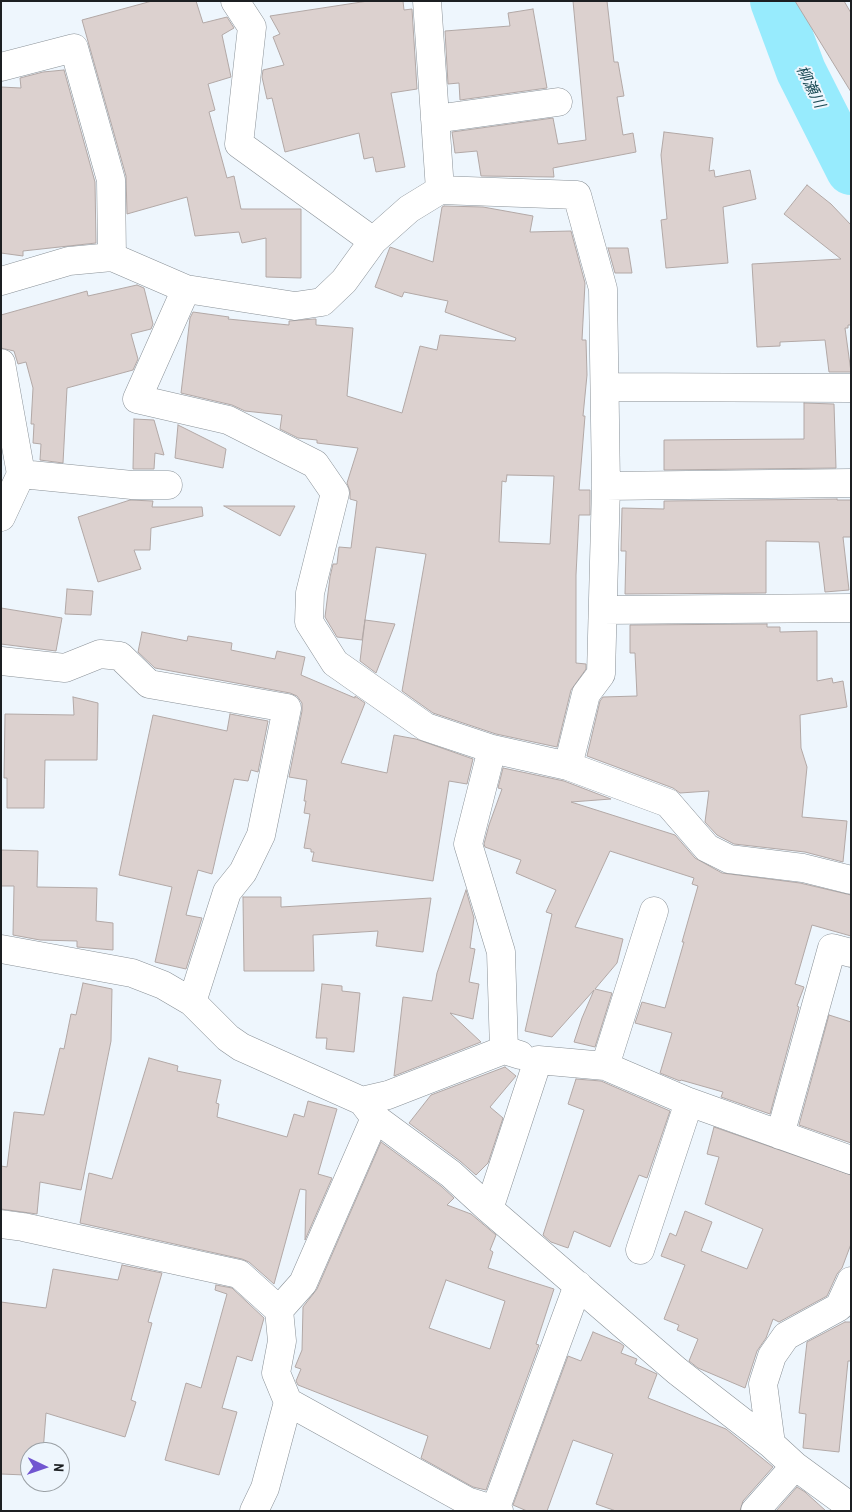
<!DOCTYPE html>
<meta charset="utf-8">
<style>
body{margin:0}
#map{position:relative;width:852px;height:1512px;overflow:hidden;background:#eef6fd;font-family:"Archivo Narrow",sans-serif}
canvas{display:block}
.frame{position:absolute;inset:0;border:2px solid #1c1f22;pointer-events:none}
.north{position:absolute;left:20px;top:1442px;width:50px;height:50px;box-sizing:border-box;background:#eef6fd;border:1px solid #9aa0a5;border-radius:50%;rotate:93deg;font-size:14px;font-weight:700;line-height:20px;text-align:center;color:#1c1f22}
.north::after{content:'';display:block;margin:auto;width:18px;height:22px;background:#7156d0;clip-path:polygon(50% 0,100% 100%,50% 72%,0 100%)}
</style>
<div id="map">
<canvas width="852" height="1512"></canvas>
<div class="frame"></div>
<div class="north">N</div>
</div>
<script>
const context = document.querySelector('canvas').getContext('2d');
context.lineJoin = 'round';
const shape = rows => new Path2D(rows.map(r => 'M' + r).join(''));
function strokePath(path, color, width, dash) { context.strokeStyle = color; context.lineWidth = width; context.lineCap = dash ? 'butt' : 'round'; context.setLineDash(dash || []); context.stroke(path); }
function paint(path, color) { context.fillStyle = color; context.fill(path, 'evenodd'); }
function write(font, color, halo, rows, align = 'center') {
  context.font = font + ' "Archivo Narrow","Noto Sans JP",sans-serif'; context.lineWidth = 4; context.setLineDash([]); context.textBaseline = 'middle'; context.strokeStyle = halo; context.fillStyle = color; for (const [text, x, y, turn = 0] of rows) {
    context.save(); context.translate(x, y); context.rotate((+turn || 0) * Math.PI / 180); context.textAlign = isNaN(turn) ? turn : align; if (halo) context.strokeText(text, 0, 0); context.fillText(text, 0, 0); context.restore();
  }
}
strokePath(shape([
 [775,1,801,71,851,170]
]), '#97ebfd', 50);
const building = shape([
 [152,1,196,1,203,23,227,17,234,28,222,35,231,77,208,84,215,110,209,112,227,178,234,176,241,209,301,209,301,278,266,277,266,238,242,243,239,232,195,236,187,197,127,214,126,176,82,20,152,1],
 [368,1,403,1,404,10,412,9,417,89,391,93,405,167,376,172,373,157,364,159,359,133,285,152,272,98,267,99,262,77,263,70,284,65,273,37,280,34,270,16,368,1],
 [573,1,607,1,614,62,618,62,624,96,617,97,623,135,633,133,636,152,553,168,554,177,481,176,477,151,455,153,452,132,553,118,558,144,586,140,573,1],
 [795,1,844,1,851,13,851,92,795,1],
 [533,9,547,88,460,100,459,83,448,84,445,31,510,26,508,13,533,9],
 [64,70,95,182,96,243,23,251,23,256,1,253,1,87,21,88,20,78,43,72,64,70],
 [664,132,713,138,709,171,714,170,715,177,750,170,756,199,723,207,728,263,666,268,661,220,667,219,661,155,664,132],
 [807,185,831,204,851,225,851,325,848,325,848,328,845,328,851,372,829,372,825,340,780,342,780,346,757,347,752,264,841,259,784,214,807,185],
 [444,206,483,207,533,216,530,232,571,231,585,283,582,340,586,340,587,375,583,416,585,416,579,490,590,490,590,515,579,515,576,575,576,663,586,664,586,669,571,690,557,747,496,734,433,713,402,691,426,554,376,547,362,640,337,637,325,617,330,577,333,564,337,564,339,547,351,548,357,501,350,499,350,491,347,483,358,448,317,443,317,440,298,438,280,429,282,415,245,411,232,405,181,393,190,318,193,312,229,317,228,319,289,325,289,321,314,319,316,319,316,325,353,328,347,396,402,413,420,346,437,350,440,335,515,341,516,338,445,312,448,301,404,292,402,297,375,287,390,247,433,262,442,207,444,206],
 [507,475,554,476,550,544,499,542,502,481,506,482,507,475],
 [608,248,628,248,632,273,615,273,608,248],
 [137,285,144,288,153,324,151,329,131,334,138,359,133,370,67,388,63,463,40,460,41,444,33,443,34,424,31,424,33,388,26,362,18,364,14,351,1,348,1,315,87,291,88,296,137,285],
 [804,403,834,404,836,468,664,470,664,440,804,439,804,403],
 [134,419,154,420,164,455,155,453,154,469,133,469,134,419],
 [178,425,226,449,223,468,175,458,178,425],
 [837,499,837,500,851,500,851,537,843,537,849,590,825,592,819,542,766,541,766,593,625,594,626,551,621,551,622,508,664,509,664,501,837,499],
 [130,500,153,501,152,507,202,507,203,516,151,528,150,550,134,550,141,569,98,582,78,517,130,500],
 [224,506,295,506,280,536,224,506],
 [67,589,93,591,91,615,65,614,67,589],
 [1,608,62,618,56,651,1,644,1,608],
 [365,620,395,624,376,673,360,661,365,620],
 [767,624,767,627,780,627,780,632,817,631,817,681,832,678,833,683,843,681,847,707,800,715,801,748,807,767,802,817,847,821,843,862,805,852,734,844,717,835,705,822,709,791,680,793,673,788,587,756,600,701,603,697,637,696,635,653,630,653,630,625,767,624],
 [142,632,187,641,188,636,232,643,231,650,275,659,277,651,305,657,301,675,355,698,355,696,365,703,341,763,387,773,394,735,416,739,473,759,467,784,449,781,433,881,312,861,314,852,311,852,311,849,304,848,310,814,304,813,306,801,304,801,307,780,289,777,302,711,302,703,297,696,290,693,155,668,138,652,142,632],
 [73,697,98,703,97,760,45,760,44,808,7,808,7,778,4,778,5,714,74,715,73,697],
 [230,714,268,721,258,772,251,770,248,781,234,779,212,874,198,870,186,915,202,918,186,969,155,962,172,887,119,875,153,715,227,731,230,714],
 [503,768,564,781,611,799,571,802,675,835,695,858,722,873,800,883,851,895,851,936,812,925,795,984,804,987,797,1006,799,1007,770,1114,721,1097,723,1092,681,1080,680,1081,660,1073,672,1033,635,1023,642,1002,665,1008,684,942,682,942,698,886,692,884,694,878,610,851,575,927,623,939,617,963,595,989,612,993,595,1047,574,1042,582,1018,594,990,552,1037,525,1031,552,914,546,912,556,890,516,873,521,860,485,847,484,844,489,825,502,789,498,788,503,768],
 [1,850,38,851,37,887,97,888,96,921,113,923,113,950,77,947,77,941,40,940,13,935,14,886,1,886,1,850],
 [466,890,474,918,470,948,475,949,469,982,479,984,473,1019,450,1013,481,1042,394,1076,403,997,432,1001,437,973,466,890],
 [243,897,281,897,281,907,431,898,423,952,376,946,378,931,313,935,314,971,244,971,243,897],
 [83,983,112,989,111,1041,81,1190,40,1182,37,1214,1,1209,1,1166,7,1167,14,1112,44,1115,60,1048,64,1049,71,1014,76,1015,83,983],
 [322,984,342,986,342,991,360,993,354,1052,326,1049,327,1038,316,1038,322,984],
 [829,1015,851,1022,851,1143,799,1125,829,1015],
 [149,1058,178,1066,177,1071,221,1080,216,1103,219,1104,217,1117,287,1137,294,1114,304,1117,308,1101,337,1109,318,1174,332,1178,305,1240,306,1190,300,1189,274,1284,249,1262,242,1259,80,1223,89,1173,112,1179,149,1058],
 [505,1067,516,1076,490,1107,503,1118,488,1163,476,1175,460,1161,409,1123,431,1095,505,1067],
 [576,1079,601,1081,670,1111,647,1178,639,1175,610,1247,574,1231,568,1248,551,1242,543,1235,584,1110,568,1104,576,1079],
 [714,1127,851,1175,851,1244,842,1268,837,1274,827,1296,779,1322,773,1319,766,1338,757,1351,745,1388,698,1368,689,1361,698,1339,677,1330,679,1325,664,1319,685,1265,661,1256,670,1233,676,1236,685,1211,712,1222,701,1251,747,1269,763,1229,705,1204,719,1157,707,1154,714,1127],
 [381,1142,441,1186,454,1198,447,1205,471,1214,496,1235,490,1250,493,1252,488,1268,554,1289,536,1344,539,1345,486,1490,473,1487,421,1458,428,1436,298,1385,296,1381,301,1369,295,1367,302,1350,303,1307,317,1289,381,1142],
 [446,1280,505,1301,490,1349,429,1328,446,1280],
 [122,1265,162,1273,148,1322,152,1323,131,1400,136,1402,125,1437,46,1413,43,1452,30,1452,30,1463,23,1462,25,1475,1,1474,1,1302,46,1308,53,1269,118,1280,122,1265],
 [216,1285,232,1288,264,1318,252,1361,237,1356,222,1408,237,1412,219,1475,165,1460,186,1383,201,1388,227,1294,215,1290,216,1285],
 [845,1322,851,1322,851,1361,848,1361,839,1452,803,1448,806,1414,799,1413,807,1342,845,1322],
 [593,1332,620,1343,624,1346,621,1353,637,1359,635,1364,657,1374,648,1398,726,1429,773,1467,743,1501,740,1511,616,1511,596,1504,613,1454,573,1440,547,1511,527,1511,513,1505,568,1356,581,1361,593,1332],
 [797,1487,805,1492,826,1511,776,1511,797,1487]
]);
paint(building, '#dcd1cf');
strokePath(building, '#b2a8a6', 1);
const minor = shape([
 [235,1,252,27,239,144,373,241],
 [427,1,440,190],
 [1,67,74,48,111,180,112,257],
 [435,119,558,102],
 [1,281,69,261,112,257,186,289,295,306,322,302,344,281,373,241,409,209,440,190,577,195,603,289,606,486,601,674,586,694,568,766],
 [186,289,137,399,228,420,315,464,335,493,310,593,309,622,335,663,426,727,492,749,568,766,668,803,707,848,729,859,803,868,851,880],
 [1,363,21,474,1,517],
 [605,387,851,388],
 [21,474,132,485,168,485],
 [606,486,851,483],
 [603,610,851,608],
 [1,661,65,668,100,654,120,656,149,684,287,708,261,835,243,872,227,892,192,1002],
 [492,749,468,844,501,952,504,1050],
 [1,949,132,973,163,985,192,1002,228,1038,241,1047,362,1101,375,1118,451,1174,489,1209,677,1371,771,1444,795,1466,851,1507],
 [605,1066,654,911],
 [362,1101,388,1095,504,1050,520,1055],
 [780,1135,832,948,851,953],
 [489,1209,538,1060,605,1066,689,1102,851,1160],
 [1,1224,23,1227,239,1274,279,1310,282,1341,276,1373,288,1402,467,1501,499,1511],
 [640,1250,689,1102],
 [279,1310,303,1283,375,1118],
 [771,1444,763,1384,772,1356,786,1336,839,1307,851,1281],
 [495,1510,578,1285],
 [254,1511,265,1488,288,1402],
 [755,1511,795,1466]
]);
strokePath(minor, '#8a9197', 29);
strokePath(minor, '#fff', 28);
write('italic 15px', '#184953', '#eef6fd', [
 ["柳瀬川",810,87,64]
]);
</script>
